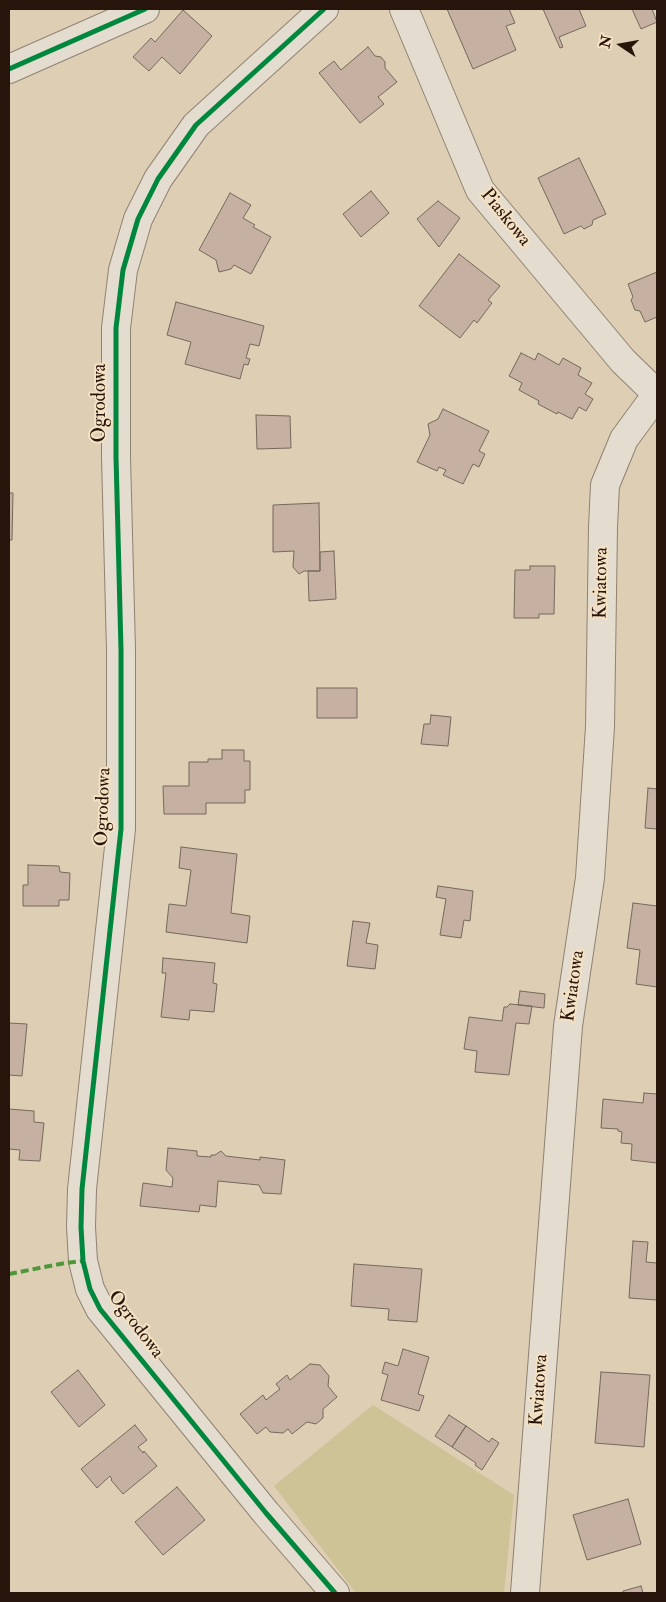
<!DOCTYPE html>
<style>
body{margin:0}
#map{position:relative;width:666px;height:1602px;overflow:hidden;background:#deceb4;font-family:"IM FELL Double Pica",serif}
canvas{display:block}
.frame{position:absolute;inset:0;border:10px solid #27140b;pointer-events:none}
.north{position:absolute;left:596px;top:20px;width:50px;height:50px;-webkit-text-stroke:4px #f5e1c3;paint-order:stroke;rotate:282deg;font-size:14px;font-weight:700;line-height:20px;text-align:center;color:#27140b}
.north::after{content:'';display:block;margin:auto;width:18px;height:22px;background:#27140b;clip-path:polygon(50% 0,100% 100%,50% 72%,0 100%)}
</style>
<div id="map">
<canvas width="666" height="1602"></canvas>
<div class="frame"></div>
<div class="north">N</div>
</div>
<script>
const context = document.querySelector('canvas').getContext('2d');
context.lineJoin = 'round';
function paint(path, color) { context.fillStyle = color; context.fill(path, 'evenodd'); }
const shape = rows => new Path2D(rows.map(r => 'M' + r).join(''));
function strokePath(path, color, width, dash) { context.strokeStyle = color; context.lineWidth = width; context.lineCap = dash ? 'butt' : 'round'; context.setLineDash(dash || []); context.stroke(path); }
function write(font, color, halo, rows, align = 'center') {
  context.font = font + ' "IM FELL Double Pica",serif'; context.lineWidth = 4; context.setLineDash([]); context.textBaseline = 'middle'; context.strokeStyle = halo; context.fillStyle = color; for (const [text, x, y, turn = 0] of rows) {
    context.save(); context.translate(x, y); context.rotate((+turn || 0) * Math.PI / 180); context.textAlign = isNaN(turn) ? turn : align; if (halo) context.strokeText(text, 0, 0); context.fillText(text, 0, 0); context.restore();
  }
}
paint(shape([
 [373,1405,514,1495,504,1593,356,1593,274,1486]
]), '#cec297');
const building = shape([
 [447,9,509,9,515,23,506,26,516,50,473,69,447,9],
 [543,9,579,9,586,26,559,37,563,47,560,48,543,9],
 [632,9,652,9,657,22,641,29,632,9],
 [183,10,212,36,180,74,162,57,149,71,133,57,151,38,155,42,183,10],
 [368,47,375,56,381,57,385,62,385,68,397,82,378,97,384,104,360,123,319,73,334,61,341,70,368,47],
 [579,158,606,214,593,220,592,225,584,229,581,226,564,234,538,178,579,158],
 [371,191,389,213,361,237,343,214,371,191],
 [230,193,251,205,243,218,255,225,253,227,271,237,251,274,234,265,231,269,219,272,216,260,199,250,230,193],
 [438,201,460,218,439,247,417,219,438,201],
 [459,254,500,286,488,300,492,303,477,323,474,320,460,338,419,306,459,254],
 [657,272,657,317,645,322,640,311,635,310,631,300,633,297,628,284,657,272],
 [176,302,264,326,259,346,250,344,246,358,250,359,248,365,244,364,240,379,185,364,191,342,167,335,176,302],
 [521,353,535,360,538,353,559,365,563,358,581,368,578,375,592,383,585,394,593,399,586,411,579,407,572,419,558,412,557,414,538,404,539,401,519,390,522,383,509,376,521,353],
 [443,409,489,431,479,451,485,454,479,467,473,464,463,484,443,475,446,470,439,467,437,471,417,462,430,435,428,424,438,419,443,409],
 [256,415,290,416,291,448,257,449,256,415],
 [9,493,13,493,12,540,9,540,9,493],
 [319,503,320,571,304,571,299,574,293,567,294,551,273,552,273,505,319,503],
 [334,551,336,599,309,601,308,571,320,571,320,552,334,551],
 [530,566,555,566,554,614,539,614,539,618,514,618,515,570,530,570,530,566],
 [317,688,357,688,357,718,317,718,317,688],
 [431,715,451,717,448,746,421,744,424,724,430,724,431,715],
 [222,750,244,750,244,761,250,761,250,790,245,790,245,803,206,803,206,814,164,814,163,786,189,786,189,762,208,762,208,759,222,759,222,750],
 [648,788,657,789,657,829,645,828,648,788],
 [181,847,237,854,231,913,250,916,247,943,166,932,169,904,186,906,191,870,179,868,181,847],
 [28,865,59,866,60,872,70,873,69,900,59,900,59,906,23,906,23,885,28,885,28,865],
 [438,886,473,891,470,921,464,920,461,938,440,935,446,899,436,897,438,886],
 [633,903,657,906,657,987,636,984,640,950,627,948,633,903],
 [353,921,370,923,366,943,378,945,375,969,347,966,353,921],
 [163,958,215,963,213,983,217,984,214,1012,190,1010,189,1020,161,1017,166,973,162,973,163,958],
 [520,991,545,994,544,1008,518,1005,520,991],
 [510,1004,532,1006,529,1024,516,1023,509,1075,475,1072,477,1051,464,1049,469,1017,502,1021,504,1007,507,1007,510,1004],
 [9,1023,27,1024,22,1076,9,1075,9,1023],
 [644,1093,657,1094,657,1163,631,1160,632,1144,621,1143,622,1132,618,1131,618,1129,601,1128,603,1099,643,1103,644,1093],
 [9,1109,34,1111,34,1122,44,1123,40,1161,19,1160,20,1150,9,1149,9,1109],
 [168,1148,197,1151,197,1156,211,1157,211,1155,215,1155,221,1151,226,1156,260,1160,260,1157,285,1160,281,1194,263,1193,259,1185,218,1181,216,1207,200,1205,199,1212,140,1206,143,1183,172,1187,173,1178,166,1170,168,1148],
 [633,1241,648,1242,646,1262,657,1263,657,1300,629,1298,633,1241],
 [354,1264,422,1269,417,1322,388,1320,389,1309,351,1306,354,1264],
 [403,1349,429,1357,418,1394,424,1396,419,1411,381,1400,388,1375,382,1373,385,1362,398,1366,403,1349],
 [310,1364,320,1365,329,1376,328,1386,337,1397,323,1409,323,1418,316,1424,307,1422,292,1434,288,1429,283,1433,270,1432,266,1427,257,1434,240,1414,263,1395,266,1400,280,1389,276,1384,287,1375,290,1380,310,1364],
 [78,1370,105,1405,79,1427,51,1392,78,1370],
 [601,1372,650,1375,644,1447,595,1443,601,1372],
 [449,1415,466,1426,452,1447,435,1436,449,1415],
 [135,1425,147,1440,138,1447,143,1453,144,1451,157,1466,123,1494,111,1480,112,1479,110,1476,97,1488,81,1469,135,1425],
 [466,1426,489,1442,492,1438,499,1443,482,1470,475,1465,476,1463,452,1447,466,1426],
 [177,1487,205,1520,163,1555,135,1522,177,1487],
 [628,1499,641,1544,587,1560,573,1515,628,1499],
 [641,1586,643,1593,623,1593,623,1591,641,1586]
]);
paint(building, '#c6b0a1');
strokePath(building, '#74695c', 1);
const minor = shape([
 [324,9,196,125,158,179,138,219,123,270,116,328,116,457,121,650,121,829,82,1189,81,1227,83,1261,90,1289,100,1309,266,1513,335,1593],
 [404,9,480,190,623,361,657,394],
 [9,69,145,9],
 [525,1593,568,1026,590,878,600,727,603,527,605,485,624,439,657,394]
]);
strokePath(minor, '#8e8273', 30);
strokePath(minor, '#e4dcce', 28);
strokePath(shape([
 [9,1274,65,1263,83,1261]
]), '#4e983b', 4, [8, 4]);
strokePath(shape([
 [324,9,196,125,158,179,138,219,123,270,116,328,116,457,121,650,121,829,82,1189,81,1227,83,1261,90,1289,100,1309,266,1513,335,1593],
 [9,69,145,9]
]), '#00873e', 5);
write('19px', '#27140b', '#f5e1c3', [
 ["Piaskowa",505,218,51],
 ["Ogrodowa",101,403,-90],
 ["Kwiatowa",602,583,-89],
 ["Ogrodowa",104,807,-88],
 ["Kwiatowa",574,986,-82],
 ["Ogrodowa",135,1325,53],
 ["Kwiatowa",540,1390,-86]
]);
</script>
